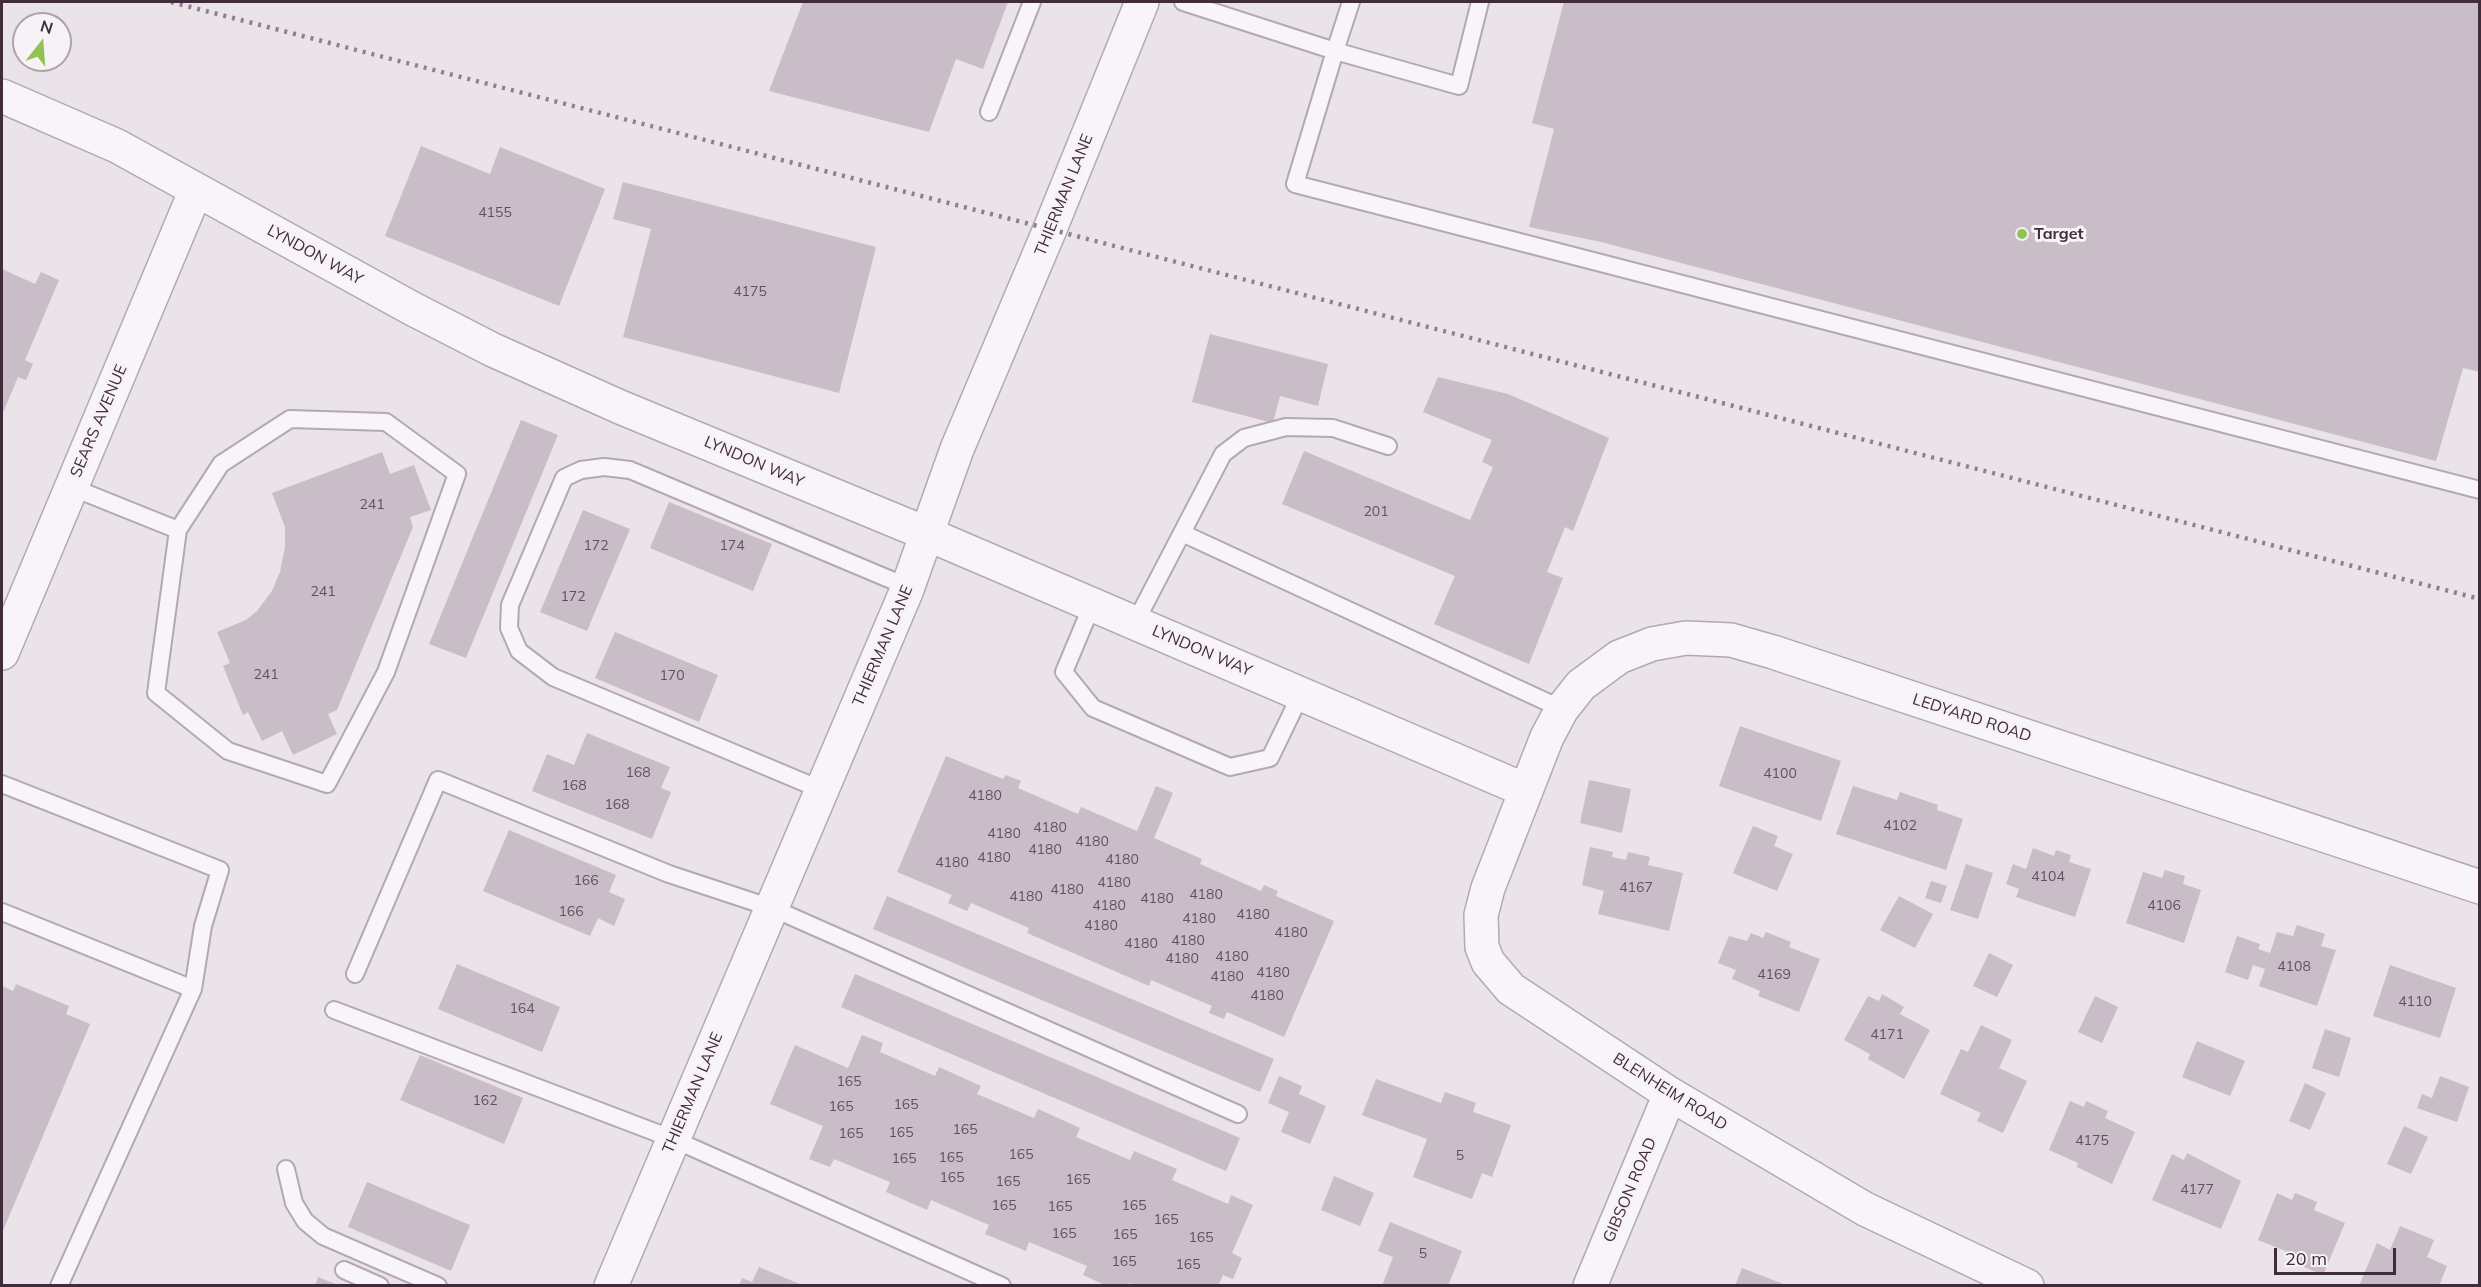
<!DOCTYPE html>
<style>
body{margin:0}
#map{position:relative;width:2481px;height:1287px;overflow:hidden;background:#eae3e8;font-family:Mulish,sans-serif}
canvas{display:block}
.frame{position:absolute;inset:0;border:3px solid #412c3c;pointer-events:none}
.north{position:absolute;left:12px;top:12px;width:60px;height:60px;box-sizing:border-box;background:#f7f2f6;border:2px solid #aea3ac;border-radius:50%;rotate:17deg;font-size:16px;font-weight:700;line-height:24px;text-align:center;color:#412c3c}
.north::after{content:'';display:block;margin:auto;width:21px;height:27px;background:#91c353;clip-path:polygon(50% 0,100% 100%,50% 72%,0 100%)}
.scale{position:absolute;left:2274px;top:1248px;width:122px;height:27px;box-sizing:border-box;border:3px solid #412c3c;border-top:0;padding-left:8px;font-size:18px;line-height:21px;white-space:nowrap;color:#412c3c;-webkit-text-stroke:4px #f7f2f6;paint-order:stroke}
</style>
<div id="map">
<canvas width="2481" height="1287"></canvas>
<div class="frame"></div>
<div class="north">N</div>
<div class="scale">20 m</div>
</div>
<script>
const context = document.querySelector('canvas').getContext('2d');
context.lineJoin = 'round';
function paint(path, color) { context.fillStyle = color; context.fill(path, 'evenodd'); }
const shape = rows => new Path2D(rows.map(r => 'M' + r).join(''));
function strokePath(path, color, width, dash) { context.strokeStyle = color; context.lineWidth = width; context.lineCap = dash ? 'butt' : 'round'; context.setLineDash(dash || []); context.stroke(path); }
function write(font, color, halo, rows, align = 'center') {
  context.font = font + ' Mulish,sans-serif'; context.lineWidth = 6; context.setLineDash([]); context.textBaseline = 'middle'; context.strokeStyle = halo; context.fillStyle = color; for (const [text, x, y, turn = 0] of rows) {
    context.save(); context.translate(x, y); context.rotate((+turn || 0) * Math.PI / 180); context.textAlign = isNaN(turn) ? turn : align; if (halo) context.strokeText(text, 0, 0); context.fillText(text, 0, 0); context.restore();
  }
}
paint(shape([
 [803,2,1008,2,983,69,956,59,929,132,769,91],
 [1564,2,2480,2,2480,372,2463,368,2436,461,1601,242,1529,227,1554,129,1532,123],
 [421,146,490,174,500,147,605,189,559,306,385,236],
 [623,182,876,247,839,393,623,337,651,229,613,219],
 [2,269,35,284,41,272,59,280,25,360,33,364,26,380,18,377,2,415],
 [1210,334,1328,364,1318,406,1280,396,1273,423,1192,402],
 [1438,377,1508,394,1609,438,1573,531,1565,527,1547,572,1563,578,1529,664,1434,624,1455,576,1282,504,1304,451,1470,520,1493,467,1482,462,1492,440,1423,412],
 [521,420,558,435,466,658,429,644],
 [382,452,390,474,414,465,431,510,410,517,413,527,337,710,328,714,337,734,293,755,282,731,262,741,248,712,243,715,223,666,230,663,217,632,246,620,257,611,272,591,280,572,285,547,285,527,272,493],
 [669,502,772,544,753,591,650,548],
 [583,510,630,529,587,631,540,612],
 [615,632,718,675,699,722,595,678],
 [1740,726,1841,761,1821,821,1719,786],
 [587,733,670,767,661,788,671,792,652,839,532,791,547,754,574,765],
 [946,756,1003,779,1006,775,1021,781,1018,788,1078,814,1081,807,1137,831,1156,786,1173,793,1154,838,1202,859,1200,864,1261,891,1264,885,1278,891,1276,896,1334,921,1284,1037,1227,1012,1224,1019,1209,1013,1212,1006,1151,980,1149,986,1027,933,1029,928,971,903,967,911,948,903,952,895,897,872],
 [1589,780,1631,789,1622,833,1580,823],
 [1853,786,1897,800,1900,792,1938,805,1937,810,1963,819,1946,870,1836,834],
 [1753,826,1778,836,1774,846,1793,854,1777,891,1733,873],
 [509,830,616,875,609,892,625,899,614,926,598,918,590,936,483,891],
 [1590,847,1613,852,1612,857,1626,860,1628,852,1650,857,1648,865,1683,873,1669,931,1598,914,1604,891,1582,885],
 [2033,848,2054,856,2056,850,2071,855,2069,862,2091,869,2075,917,2016,897,2019,889,2006,884,2013,864,2026,869],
 [1966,864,1993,873,1978,919,1950,910],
 [2165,870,2185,876,2183,884,2201,890,2184,943,2126,923,2143,872,2162,878],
 [1931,881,1947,886,1941,903,1925,898],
 [887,896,1274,1059,1260,1092,873,929],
 [1899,896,1933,914,1915,948,1880,930],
 [2297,925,2325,934,2321,946,2336,950,2317,1006,2259,986,2265,969,2253,965,2248,980,2225,972,2237,936,2260,944,2258,949,2270,953,2277,932,2293,936],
 [1766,932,1791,942,1789,947,1820,959,1799,1012,1758,996,1760,991,1732,979,1736,970,1718,963,1729,936,1747,941,1751,933,1763,938],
 [1989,953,2013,965,1997,997,1973,986],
 [457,964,560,1007,542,1052,438,1009],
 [2390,965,2456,988,2440,1038,2373,1016],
 [855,974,1240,1138,1226,1171,841,1007],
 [16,984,69,1006,66,1014,90,1024,2,1233,2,986,13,991],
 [1882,994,1904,1007,1900,1014,1930,1030,1904,1079,1868,1059,1870,1054,1844,1040,1868,996,1879,1001],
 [2095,996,2118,1007,2102,1043,2078,1032],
 [1981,1025,2012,1040,1999,1068,2027,1081,2003,1133,1977,1121,1981,1113,1940,1094,1961,1049,1968,1052],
 [2325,1029,2351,1038,2339,1077,2312,1068],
 [862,1035,883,1043,880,1052,935,1076,939,1067,981,1086,977,1094,1034,1118,1038,1109,1080,1128,1076,1137,1130,1160,1134,1151,1177,1169,1172,1180,1228,1204,1231,1195,1253,1205,1232,1253,1242,1258,1233,1279,1223,1275,1218,1286,1135,1286,1129,1283,1128,1286,1107,1286,1083,1275,1087,1266,1029,1242,1026,1251,985,1234,989,1225,931,1200,927,1210,886,1192,890,1182,834,1159,830,1167,809,1159,823,1126,770,1104,795,1045,848,1068],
 [2197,1041,2245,1061,2230,1096,2182,1077],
 [420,1055,523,1098,504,1144,400,1100],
 [1279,1076,1302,1086,1299,1094,1326,1106,1310,1144,1281,1132,1289,1112,1268,1103],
 [2440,1076,2469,1087,2457,1122,2417,1108,2422,1094,2432,1098],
 [1376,1079,1441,1103,1445,1092,1476,1103,1473,1112,1511,1125,1492,1177,1482,1173,1472,1199,1413,1177,1427,1139,1362,1115],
 [2305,1083,2326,1093,2310,1130,2289,1121],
 [2070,1101,2084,1107,2086,1101,2108,1111,2105,1118,2135,1132,2112,1184,2077,1167,2078,1163,2049,1150],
 [2404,1126,2428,1137,2411,1174,2387,1164],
 [2187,1153,2241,1181,2221,1229,2152,1200,2172,1154,2184,1160],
 [1334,1176,1374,1193,1360,1226,1321,1210],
 [367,1182,470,1225,451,1271,348,1227],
 [2277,1193,2292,1200,2295,1193,2317,1202,2314,1210,2345,1223,2323,1275,2297,1264,2300,1257,2258,1240],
 [1390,1222,1462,1251,1448,1286,1382,1286,1393,1257,1378,1251],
 [2400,1226,2434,1240,2427,1257,2447,1266,2439,1286,2359,1286,2377,1243,2390,1250],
 [759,1267,802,1285,802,1286,739,1286,742,1278,752,1282],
 [1742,1268,1786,1285,1786,1286,1735,1286],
 [318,1277,338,1285,338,1286,315,1286]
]), '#c9bdc7');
const service = shape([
 [1183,2,1335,51,1351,2],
 [1480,2,1459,86,1335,51,1295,184,2480,490],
 [989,112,1032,2],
 [71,487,178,530,156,693,228,751,327,784,386,672,457,474,386,422,290,419,221,464,178,530],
 [1182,533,1562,709],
 [1092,605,1064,672,1093,708,1230,767,1270,758,1301,694],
 [1135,623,1223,454,1244,438,1286,427,1333,428,1388,446],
 [2,784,220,870,203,926,193,989,59,1286],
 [822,790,553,677,519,651,509,628,510,605,564,478,581,470,604,467,630,470,908,587],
 [2,912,193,989],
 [355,974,438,780,669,874,772,908,1238,1114],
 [334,1010,673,1139,1002,1286],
 [286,1169,294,1203,305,1221,323,1236,438,1286],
 [344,1270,380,1286]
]);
const minor = shape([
 [2,96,117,146,413,309,493,350,620,407,925,533,1525,790],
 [2,653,196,190],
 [611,1286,906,592,957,449,1050,229,1142,2],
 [1590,1286,1670,1094],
 [2027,1286,1865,1209,1670,1094,1511,989,1488,962,1482,947,1481,915,1488,888,1547,737,1562,709,1581,685,1619,657,1652,644,1686,638,1731,640,1773,652,2480,887]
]);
strokePath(service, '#b4a8b1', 20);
strokePath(minor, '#b4a8b1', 36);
strokePath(service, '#f8f5f8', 16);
strokePath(minor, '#f8f5f8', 33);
strokePath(shape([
 [171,2,2480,599]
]), '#927e8d', 4.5, [3, 6]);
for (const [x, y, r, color] of [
 [2022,234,6,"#91c353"]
]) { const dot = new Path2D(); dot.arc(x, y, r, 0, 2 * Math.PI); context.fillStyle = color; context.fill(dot); strokePath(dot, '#f7f2f6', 2); }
write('14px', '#63505f', null, [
 ["4155",495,213],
 ["4175",750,292],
 ["241",372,505],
 ["201",1376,512],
 ["172",596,546],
 ["174",732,546],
 ["241",323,592],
 ["172",573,597],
 ["241",266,675],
 ["170",672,676],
 ["168",638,773],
 ["4100",1780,774],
 ["168",574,786],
 ["4180",985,796],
 ["168",617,805],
 ["4102",1900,826],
 ["4180",1050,828],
 ["4180",1004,834],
 ["4180",1092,842],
 ["4180",1045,850],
 ["4180",994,858],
 ["4180",1122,860],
 ["4180",952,863],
 ["4104",2048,877],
 ["166",586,881],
 ["4180",1114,883],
 ["4167",1636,888],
 ["4180",1067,890],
 ["4180",1206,895],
 ["4180",1026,897],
 ["4180",1157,899],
 ["4180",1109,906],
 ["4106",2164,906],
 ["166",571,912],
 ["4180",1253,915],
 ["4180",1199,919],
 ["4180",1101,926],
 ["4180",1291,933],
 ["4180",1188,941],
 ["4180",1141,944],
 ["4180",1232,957],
 ["4180",1182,959],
 ["4108",2294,967],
 ["4180",1273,973],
 ["4169",1774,975],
 ["4180",1227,977],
 ["4180",1267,996],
 ["4110",2415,1002],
 ["164",522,1009],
 ["4171",1887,1035],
 ["165",849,1082],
 ["162",485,1101],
 ["165",906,1105],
 ["165",841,1107],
 ["165",965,1130],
 ["165",901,1133],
 ["165",851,1134],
 ["4175",2092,1141],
 ["165",1021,1155],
 ["5",1460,1156],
 ["165",951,1158],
 ["165",904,1159],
 ["165",952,1178],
 ["165",1078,1180],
 ["165",1008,1182],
 ["4177",2197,1190],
 ["165",1004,1206],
 ["165",1134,1206],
 ["165",1060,1207],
 ["165",1166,1220],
 ["165",1064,1234],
 ["165",1125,1235],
 ["165",1201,1238],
 ["5",1423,1254],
 ["165",1124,1262],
 ["165",1188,1265]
]);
write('16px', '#412c3c', '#f7f2f6', [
 ["THIERMAN LANE",1064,195,-68],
 ["LYNDON WAY",315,255,29],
 ["SEARS AVENUE",99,421,-67],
 ["LYNDON WAY",754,462,23],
 ["THIERMAN LANE",883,646,-67],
 ["LYNDON WAY",1202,651,23],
 ["LEDYARD ROAD",1972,718,18],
 ["BLENHEIM ROAD",1670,1092,32],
 ["THIERMAN LANE",693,1093,-67],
 ["GIBSON ROAD",1630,1190,-67]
]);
write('bold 16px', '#412c3c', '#f7f2f6', [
 ["Target",2034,234]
], 'left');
</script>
